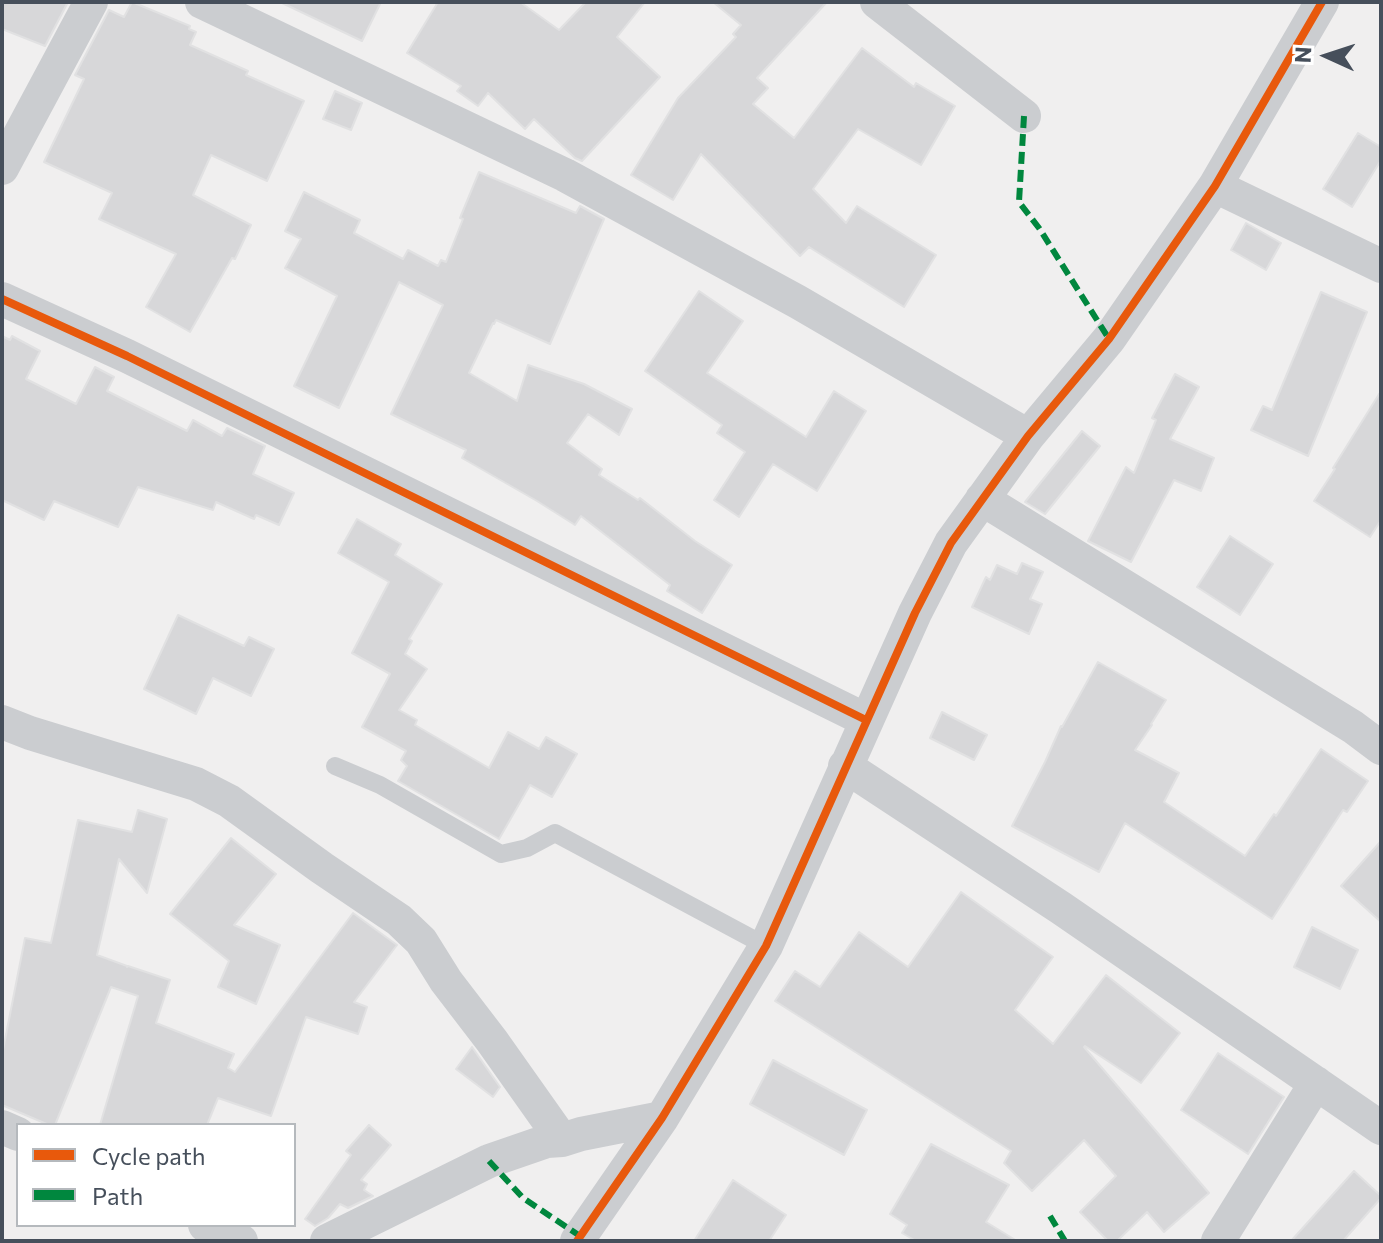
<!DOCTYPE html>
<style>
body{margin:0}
#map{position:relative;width:1383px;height:1243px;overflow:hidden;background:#f0efef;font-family:Commissioner,sans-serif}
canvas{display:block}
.frame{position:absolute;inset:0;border:4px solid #464f5b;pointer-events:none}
.legend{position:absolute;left:16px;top:1123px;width:280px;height:104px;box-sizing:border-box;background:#fff;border:2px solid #b5b9bd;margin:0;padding:10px 14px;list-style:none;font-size:24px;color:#464f5b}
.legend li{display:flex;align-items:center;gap:16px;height:40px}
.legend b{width:40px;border:2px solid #b5b9bd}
.north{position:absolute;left:1287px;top:16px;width:80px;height:80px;-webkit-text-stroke:6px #fff;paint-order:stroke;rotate:273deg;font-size:22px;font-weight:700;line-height:32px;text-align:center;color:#464f5b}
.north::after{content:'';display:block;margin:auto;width:28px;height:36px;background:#464f5b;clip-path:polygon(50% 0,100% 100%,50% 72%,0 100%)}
</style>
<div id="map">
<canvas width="1383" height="1243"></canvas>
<div class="frame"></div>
<ul class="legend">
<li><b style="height:10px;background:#e8590c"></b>Cycle path</li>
<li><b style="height:10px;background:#00873e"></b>Path</li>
</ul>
<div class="north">N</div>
</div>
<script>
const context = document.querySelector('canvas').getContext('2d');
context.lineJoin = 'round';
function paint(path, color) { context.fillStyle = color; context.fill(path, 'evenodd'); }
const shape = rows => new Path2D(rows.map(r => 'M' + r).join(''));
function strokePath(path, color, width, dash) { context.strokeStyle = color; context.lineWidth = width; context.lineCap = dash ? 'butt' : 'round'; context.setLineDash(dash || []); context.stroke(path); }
const building = shape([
 [2,2,68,2,45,46,2,29,2,2],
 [132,2,190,26,189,29,196,32,190,45,248,71,246,75,304,101,267,181,211,155,193,195,251,225,235,259,232,258,190,332,146,307,176,254,99,219,112,193,44,162,84,79,75,75,109,10,124,17,132,2],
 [280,2,381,2,362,41,280,2],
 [438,2,520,2,559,30,586,2,645,2,617,37,660,77,582,161,575,158,534,119,525,129,488,93,478,106,457,91,461,86,407,53,438,2],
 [713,2,827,2,757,78,768,88,753,104,794,138,862,48,914,87,916,83,955,106,921,165,858,129,813,189,846,223,857,206,936,255,904,307,809,247,800,256,701,154,673,200,631,175,678,98,736,37,733,34,741,25,713,2],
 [335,91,362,103,351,130,323,119,335,91],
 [1358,133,1381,147,1381,160,1352,207,1323,189,1358,133],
 [479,172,576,213,580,206,604,219,550,344,496,320,494,324,493,323,469,373,517,401,528,365,584,384,632,409,619,435,588,414,567,443,602,469,599,475,638,500,640,498,695,541,732,565,702,613,667,591,670,585,581,516,575,525,537,501,462,458,466,450,391,414,443,305,399,282,339,408,294,386,337,296,285,268,301,239,285,231,304,192,360,220,354,233,403,259,408,250,438,266,441,260,446,262,463,219,460,218,479,172],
 [1246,223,1281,243,1266,270,1231,250,1246,223],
 [699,291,743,321,707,373,806,437,834,391,866,411,817,491,773,464,739,517,714,500,745,452,717,433,722,425,645,371,699,291],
 [1321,292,1367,312,1308,456,1251,430,1263,406,1272,410,1321,292],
 [2,336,10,340,12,336,40,351,26,379,76,404,95,367,114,377,107,391,187,431,193,420,222,436,227,428,265,446,253,474,294,493,279,525,256,515,254,519,216,502,213,510,138,487,118,527,54,501,44,520,2,500,2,336],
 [1175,374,1199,387,1170,439,1214,458,1201,491,1174,480,1131,562,1088,541,1126,467,1134,473,1156,420,1152,418,1175,374],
 [1381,391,1381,520,1370,537,1314,501,1335,469,1333,468,1381,391],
 [1082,431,1100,446,1045,514,1025,502,1082,431],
 [357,519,401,544,395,555,442,584,409,639,412,641,405,654,427,669,399,710,417,720,415,725,489,768,508,732,539,749,546,737,577,754,552,797,530,785,499,839,398,781,407,766,401,760,406,751,362,727,390,674,352,653,389,582,338,553,357,519],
 [1230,536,1273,564,1240,615,1197,587,1230,536],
 [1022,563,1043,572,1030,599,1042,604,1029,634,972,607,986,577,990,580,997,565,1017,574,1022,563],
 [178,615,244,646,249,637,274,649,251,696,213,678,196,714,144,689,178,615],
 [1098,662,1166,700,1151,724,1152,725,1135,750,1179,773,1164,802,1245,856,1274,814,1276,816,1321,749,1368,781,1347,812,1343,810,1272,919,1125,823,1099,872,1012,826,1045,762,1061,726,1062,727,1098,662],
 [942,712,987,735,974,760,930,738,942,712],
 [138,810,167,819,147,893,119,859,97,955,127,966,127,967,128,966,170,980,156,1023,234,1054,228,1068,235,1072,353,913,397,945,354,1002,367,1007,358,1034,306,1017,271,1116,218,1098,207,1125,100,1125,138,996,111,987,55,1125,49,1125,2,1105,2,1055,25,938,51,943,78,820,132,832,138,810],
 [231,838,276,874,234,925,280,945,256,1004,218,987,229,961,170,914,231,838],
 [1381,841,1381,922,1341,886,1381,841],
 [961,892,1053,957,1015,1010,1053,1044,1106,975,1180,1033,1141,1083,1085,1046,1084,1047,1209,1193,1164,1232,1147,1212,1117,1241,1108,1241,1080,1212,1116,1176,1084,1140,1032,1191,1004,1163,1011,1151,775,1001,795,971,820,987,859,932,908,967,961,892],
 [1312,927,1358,950,1340,989,1294,967,1312,927],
 [472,1047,500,1087,493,1097,456,1069,472,1047],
 [1218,1053,1284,1097,1248,1154,1181,1110,1218,1053],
 [773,1060,867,1110,844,1155,750,1104,773,1060],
 [369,1125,391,1145,361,1180,367,1184,364,1190,373,1196,348,1208,340,1204,328,1218,315,1226,305,1219,351,1155,346,1151,369,1125],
 [931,1144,1009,1185,986,1222,1017,1241,916,1241,902,1233,907,1225,890,1214,931,1144],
 [1354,1171,1381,1196,1381,1198,1343,1241,1291,1241,1354,1171],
 [733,1180,786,1215,769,1241,694,1241,733,1180]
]);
paint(building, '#d7d7d9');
strokePath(building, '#e1e1e2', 2);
strokePath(shape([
 [335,766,380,785,501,854,527,848,555,833,766,946]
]), '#cbcdd0', 18);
strokePath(shape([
 [202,2,565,175,798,302,1028,436],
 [877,2,1024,116],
 [2,168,91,2],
 [1215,186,1381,266],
 [2,299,127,356,866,720],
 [982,499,1353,727,1381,748],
 [2,722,30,733,196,784,229,801,322,868,399,920,421,941,446,981,492,1041,562,1140],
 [845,766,1061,908,1381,1128],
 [2,1127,18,1134],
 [205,1225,241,1241],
 [327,1241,489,1161,547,1141,562,1140,581,1134,662,1118],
 [577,1241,662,1118,766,946,915,613,951,543,1028,436,1109,339,1215,186,1322,2],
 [1218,1241,1316,1083]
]), '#cbcdd0', 34);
strokePath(shape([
 [1024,116,1019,202,1039,228,1109,339],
 [489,1161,523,1198,580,1236],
 [1050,1216,1065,1241]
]), '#00873e', 6, [12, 6]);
strokePath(shape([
 [2,299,127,356,866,720],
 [577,1241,662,1118,766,946,915,613,951,543,1028,436,1109,339,1215,186,1322,2]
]), '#e8590c', 8);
</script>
